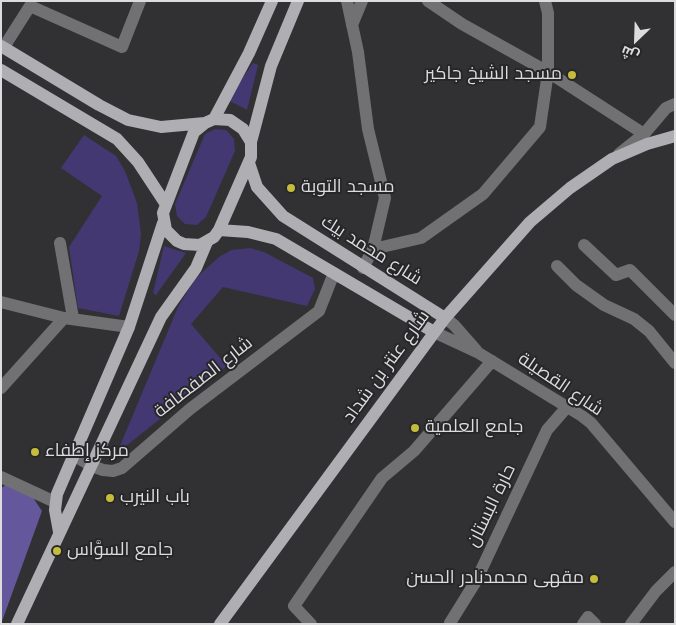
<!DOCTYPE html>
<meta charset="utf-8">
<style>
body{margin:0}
#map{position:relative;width:676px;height:625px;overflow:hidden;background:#313134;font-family:Jost,Cairo,sans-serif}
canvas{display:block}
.frame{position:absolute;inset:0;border:2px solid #dcdcde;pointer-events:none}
.north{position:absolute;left:611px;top:15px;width:50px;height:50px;-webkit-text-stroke:4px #27272a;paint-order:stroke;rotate:204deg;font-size:14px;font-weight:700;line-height:20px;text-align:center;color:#dcdcde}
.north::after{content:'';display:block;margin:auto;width:18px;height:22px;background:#dcdcde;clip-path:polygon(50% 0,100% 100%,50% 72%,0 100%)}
</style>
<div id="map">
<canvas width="676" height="625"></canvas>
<div class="frame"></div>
<div class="north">ش</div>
</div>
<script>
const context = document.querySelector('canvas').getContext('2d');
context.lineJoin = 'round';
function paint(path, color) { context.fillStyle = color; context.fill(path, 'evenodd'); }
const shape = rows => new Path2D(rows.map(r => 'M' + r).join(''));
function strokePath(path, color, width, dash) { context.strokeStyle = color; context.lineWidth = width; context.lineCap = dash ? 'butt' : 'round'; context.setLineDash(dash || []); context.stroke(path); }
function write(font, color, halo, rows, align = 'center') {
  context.font = font + ' Jost,Cairo,sans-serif'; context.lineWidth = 4; context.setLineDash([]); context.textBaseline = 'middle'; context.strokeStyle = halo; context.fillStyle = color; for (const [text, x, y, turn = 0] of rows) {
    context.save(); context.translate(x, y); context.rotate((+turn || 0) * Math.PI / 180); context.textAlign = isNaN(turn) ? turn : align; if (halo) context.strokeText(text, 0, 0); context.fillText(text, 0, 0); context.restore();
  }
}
paint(shape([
 [253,63,258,65,247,110,228,100],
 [215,129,226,130,234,139,235,151,206,217,197,225,185,224,177,216,175,204,205,134],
 [84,135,116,156,125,171,137,203,141,234,139,251,119,316,78,308,69,247,102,196,61,168],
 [164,246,186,253,156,295,153,293],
 [250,248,264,252,313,278,315,289,307,306,223,287,191,324,227,366,117,453,178,307,196,278,219,257,231,250]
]), '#443872');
paint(shape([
 [6,485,30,493,42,511,1,624,1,488]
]), '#64579c');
strokePath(shape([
 [347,1,358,52,368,129,385,198,373,249,363,268],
 [428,1,462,24,548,72,644,134],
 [352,25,362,1],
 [4,47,30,6,122,47,140,1],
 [619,154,644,134,666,108,675,104],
 [60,243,73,318],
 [584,245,616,275,630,270,675,315],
 [373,249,421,238,483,194,540,127,548,72,548,13,545,1],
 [557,266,576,285,604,305,634,319,649,331,675,363],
 [1,302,64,318,129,327],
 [445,318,454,325,476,350],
 [434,332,477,352,582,416,591,423,675,522],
 [1,388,64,318],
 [73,455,92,466,103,470,113,471,122,468,190,409,319,311,334,273],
 [1,477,55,502],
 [450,623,476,581,547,430,567,407],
 [311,624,294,606,382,478,414,451,492,361],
 [583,624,588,617,595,624],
 [631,624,656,591,675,572]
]), '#717072', 12);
strokePath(shape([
 [1,46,99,105,128,120,161,127,205,123],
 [1,70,117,139,138,162,165,203],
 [214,119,230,120,243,129,251,142,251,157,219,230,214,237,200,245,184,244,177,241,166,230,163,213,194,132,205,123,214,119],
 [214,119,249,53,272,1],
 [251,142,271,66,298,1],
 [249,163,257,187,283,216,445,318],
 [219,230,248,232,276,239,434,332],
 [59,532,55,510,57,494,129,327,163,223],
 [17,624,161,317,196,268,207,242],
 [220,624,445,318,530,222,570,188,612,159,647,144,675,136]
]), '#afafb3', 12);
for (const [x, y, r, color] of [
 [572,75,5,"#c6bc3c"],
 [291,188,5,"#c6bc3c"],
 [415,428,5,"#c6bc3c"],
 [35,452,5,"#c6bc3c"],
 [110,498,5,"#c6bc3c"],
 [57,551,5,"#c6bc3c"],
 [594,579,5,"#c6bc3c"]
]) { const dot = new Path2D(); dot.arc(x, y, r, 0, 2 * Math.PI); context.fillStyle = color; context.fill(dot); strokePath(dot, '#27272a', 2); }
write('18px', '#dcdcde', '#27272a', [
 ["مسجد الشيخ جاكير",562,75,"right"],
 ["مسجد التوبة",301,188],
 ["جامع العلمية",425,428],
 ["مركز إطفاء",45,452],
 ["باب النيرب",120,498],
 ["جامع السوَّاس",67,551],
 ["مقهى محمدنادر الحسن",584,579,"right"]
], 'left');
write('18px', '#dcdcde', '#27272a', [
 ["شارع محمد بيك",371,251,32],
 ["شارع عنتر بن شداد",387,367,-54],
 ["شارع الصفصافة",204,378,-38],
 ["شارع القصيلة",560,385,34],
 ["حارة البستان",492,506,-64]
]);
</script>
